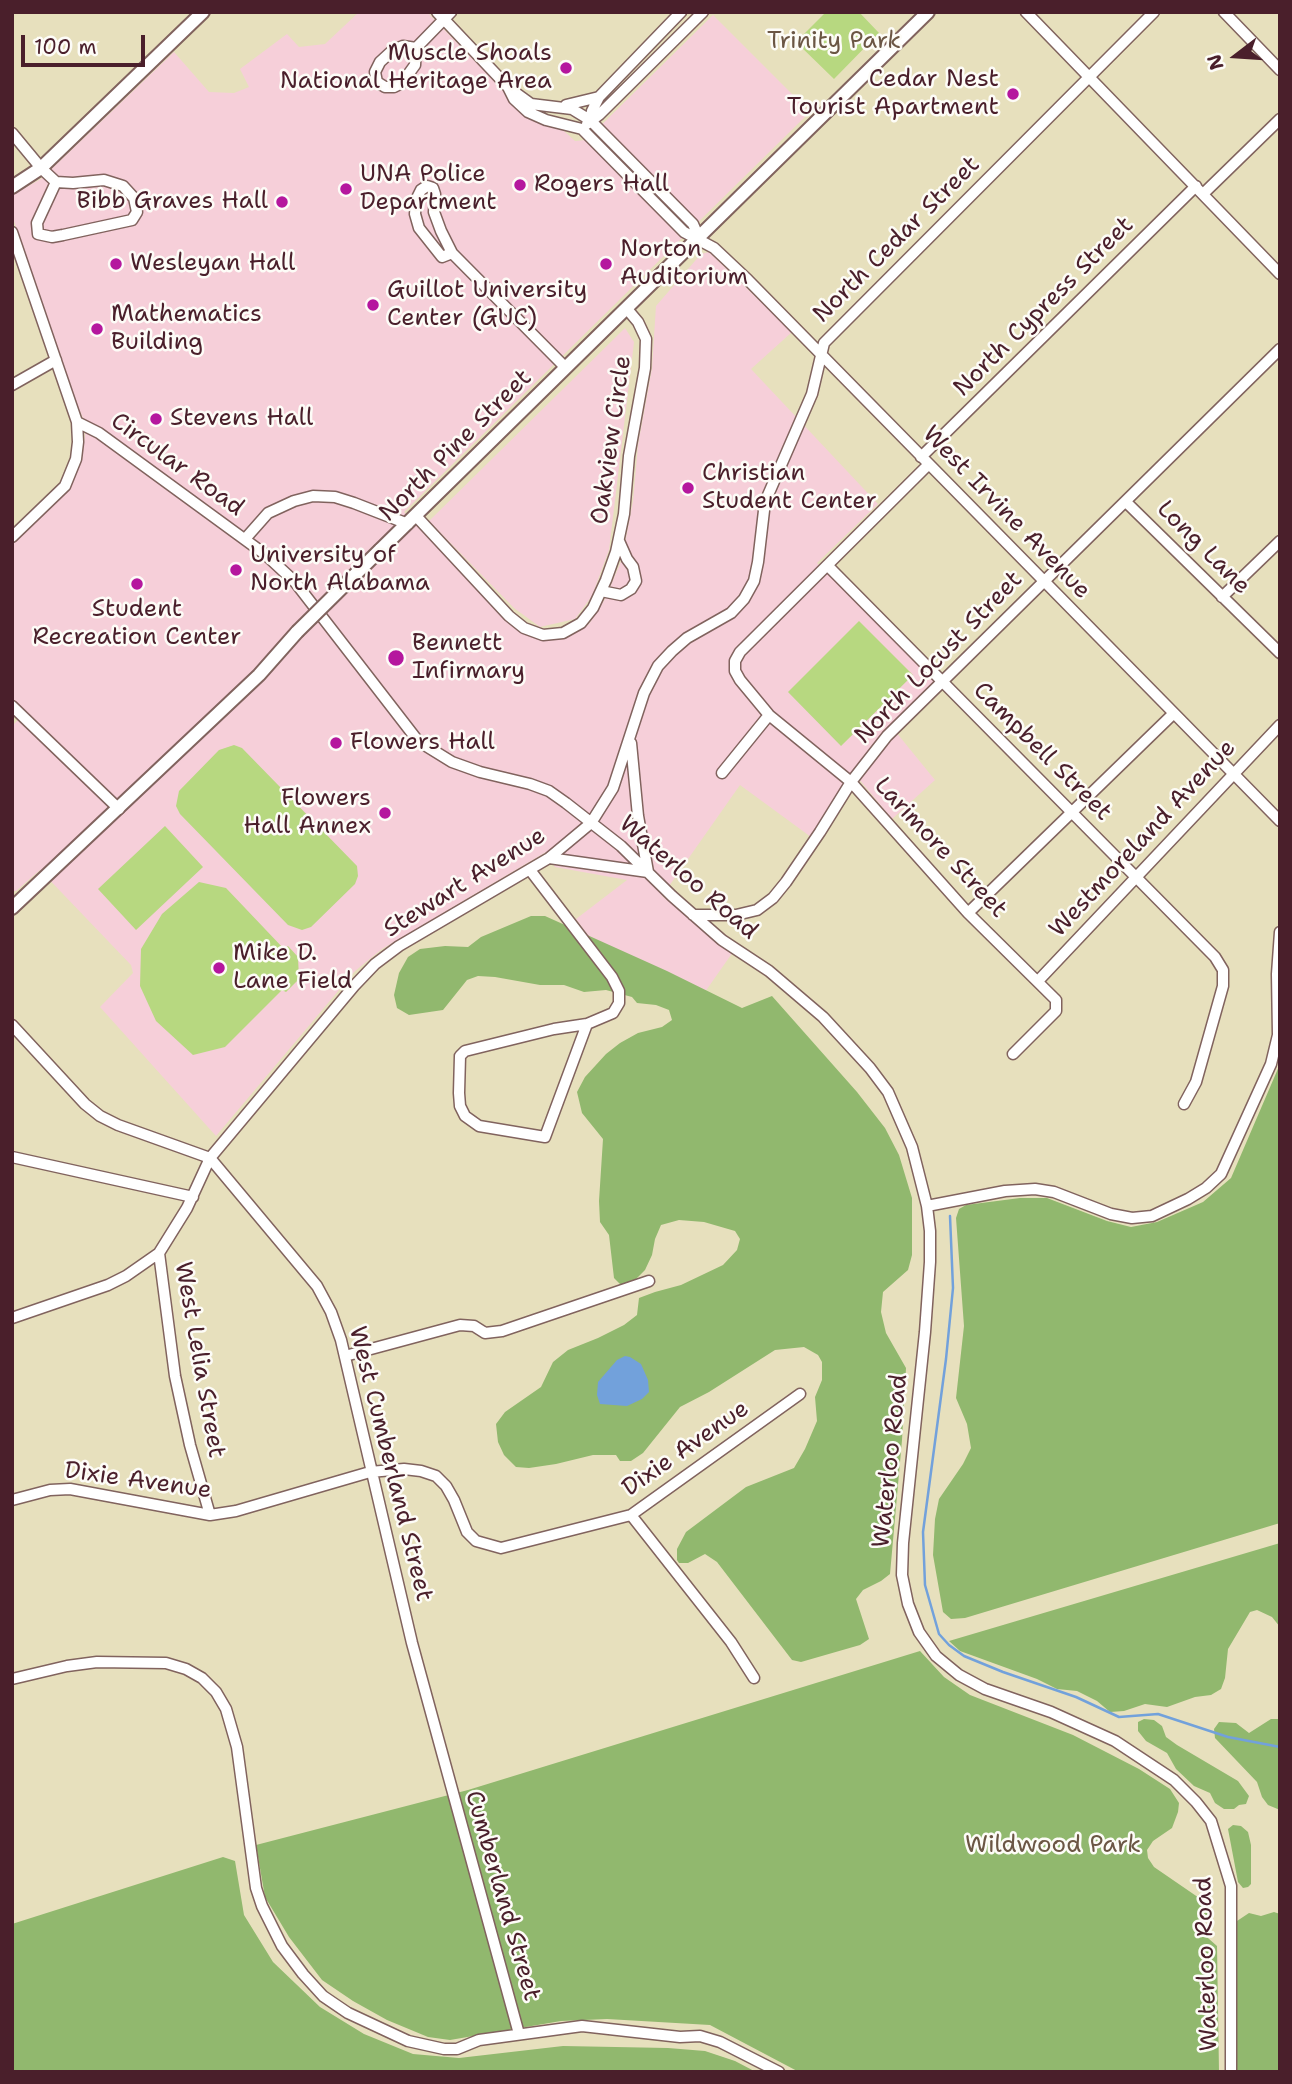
<!DOCTYPE html>
<style>
body{margin:0}
#map{position:relative;width:1292px;height:2084px;overflow:hidden;background:#e7e0bd;font-family:"Shantell Sans",sans-serif}
canvas{display:block}
.frame{position:absolute;inset:0;border:14px solid #4a1f2b;pointer-events:none}
.north{position:absolute;left:1201px;top:21px;width:70px;height:70px;-webkit-text-stroke:5px #fdfcf7;paint-order:stroke;rotate:253deg;font-size:19px;font-weight:700;line-height:28px;text-align:center;color:#4a1f2b}
.north::after{content:'';display:block;margin:auto;width:24px;height:32px;background:#4a1f2b;clip-path:polygon(50% 0,100% 100%,50% 72%,0 100%)}
.scale{position:absolute;left:21px;top:35px;width:124px;height:32px;box-sizing:border-box;border:4px solid #4a1f2b;border-top:0;padding-left:9px;font-size:21px;line-height:24px;white-space:nowrap;color:#4a1f2b;-webkit-text-stroke:5px #fdfcf7;paint-order:stroke}
</style>
<div id="map">
<canvas width="1292" height="2084"></canvas>
<div class="frame"></div>
<div class="north">N</div>
<div class="scale">100 m</div>
</div>
<script>
const context = document.querySelector('canvas').getContext('2d');
context.lineJoin = 'round';
function paint(path, color) { context.fillStyle = color; context.fill(path, 'evenodd'); }
const shape = rows => new Path2D(rows.map(r => 'M' + r).join(''));
function strokePath(path, color, width, dash) { context.strokeStyle = color; context.lineWidth = width; context.lineCap = dash ? 'butt' : 'round'; context.setLineDash(dash || []); context.stroke(path); }
function write(font, color, halo, rows, align = 'center') {
  context.font = font + ' "Shantell Sans",sans-serif'; context.lineWidth = 5; context.setLineDash([]); context.textBaseline = 'middle'; context.strokeStyle = halo; context.fillStyle = color; for (const [text, x, y, turn = 0] of rows) {
    context.save(); context.translate(x, y); context.rotate((+turn || 0) * Math.PI / 180); context.textAlign = isNaN(turn) ? turn : align; if (halo) context.strokeText(text, 0, 0); context.fillText(text, 0, 0); context.restore();
  }
}
paint(shape([
 [359,12,427,12,524,112,564,131,575,141,586,140,713,15,810,112,404,512,520,632,538,639,559,640,574,634,589,624,605,599,622,559,633,501,638,445,652,368,656,306,701,254,709,252,792,332,751,369,878,504,817,563,934,681,891,726,935,780,892,819,853,772,824,814,811,837,740,785,662,896,733,952,700,999,597,948,576,919,627,880,555,867,546,852,382,949,355,971,216,1136,100,1007,133,973,131,965,40,870,16,891,12,891,12,726,26,712,12,699,12,543,71,486,82,459,85,435,83,418,71,392,12,215,12,195,41,179,174,52,209,92,234,93,249,87,240,69,287,34,299,47,325,44],
 [625,328,634,342,609,550,592,596,575,619,540,627,514,608,429,521]
]), '#f6cfd9');
paint(shape([
 [826,12,859,12,879,33,834,79,796,42],
 [859,621,913,675,841,746,788,692],
 [234,745,242,748,357,866,358,876,355,884,311,927,302,930,288,925,180,814,176,806,179,791,219,750],
 [165,826,203,867,136,930,98,889],
 [199,882,226,888,284,949,288,946,298,957,299,979,286,992,282,990,225,1047,193,1055,156,1021,140,986,141,949,162,914]
]), '#b7d880');
paint(shape([
 [531,916,545,916,667,971,742,1008,772,996,857,1092,885,1128,899,1155,912,1198,912,1255,908,1270,883,1292,881,1312,886,1333,906,1368,902,1440,890,1574,881,1581,863,1590,856,1599,869,1639,860,1645,801,1662,792,1660,717,1562,705,1554,688,1563,679,1563,677,1560,677,1549,686,1532,746,1487,794,1468,805,1449,817,1421,815,1397,822,1380,822,1362,818,1355,804,1347,775,1350,709,1392,680,1407,643,1453,631,1461,620,1461,616,1455,593,1455,556,1464,529,1468,516,1467,504,1455,498,1442,496,1424,505,1412,541,1387,553,1362,568,1350,598,1338,624,1325,637,1315,639,1298,655,1292,681,1285,723,1265,737,1250,740,1239,735,1231,704,1222,679,1220,661,1225,655,1239,652,1255,645,1270,635,1280,621,1285,614,1278,609,1235,600,1222,599,1201,603,1139,582,1113,577,1092,585,1077,606,1054,620,1043,638,1033,662,1027,672,1020,669,1010,656,1005,637,1003,632,997,606,990,584,992,564,985,540,985,495,977,478,976,467,980,443,1010,409,1015,397,1008,394,995,399,973,408,957,420,949,445,946,468,947,481,937],
 [1280,1064,1280,1523,965,1618,951,1619,943,1612,933,1555,935,1519,939,1499,963,1464,971,1448,967,1424,956,1398,964,1326,956,1218,959,1209,966,1205,1020,1198,1047,1198,1107,1221,1131,1227,1157,1222,1203,1202,1231,1178],
 [1280,1543,1280,1627,1272,1617,1257,1610,1250,1612,1228,1649,1225,1678,1221,1689,1211,1695,1195,1697,1167,1707,1145,1704,1124,1711,1110,1712,1097,1701,1077,1691,1057,1689,1037,1679,960,1651,949,1641],
 [920,1651,944,1677,970,1695,1073,1735,1139,1769,1170,1789,1179,1803,1178,1812,1172,1828,1153,1841,1147,1850,1148,1858,1154,1867,1205,1902,1209,1913,1200,1931,1217,1946,1219,2072,799,2072,710,2025,607,2019,561,2021,450,2040,428,2037,387,2020,353,2001,322,1980,289,1937,265,1897,256,1845,468,1790],
 [1144,1719,1154,1720,1162,1726,1166,1737,1177,1745,1238,1781,1249,1796,1246,1804,1239,1805,1234,1809,1224,1809,1215,1803,1210,1793,1194,1786,1176,1769,1167,1753,1146,1741,1138,1731,1138,1722],
 [1271,1719,1280,1719,1280,1810,1268,1805,1262,1797,1257,1782,1215,1738,1214,1729,1219,1722,1236,1723,1249,1733],
 [1233,1825,1241,1826,1248,1832,1251,1845,1251,1884,1248,1887,1243,1888,1238,1882,1228,1829],
 [223,1857,235,1861,244,1915,273,1962,320,2007,364,2034,413,2054,459,2058,563,2046,668,2048,705,2051,735,2061,756,2072,12,2072,12,1924],
 [1274,1912,1280,1914,1280,2072,1237,2072,1237,1921,1249,1913,1261,1916]
]), '#91b86e');
paint(shape([
 [625,1356,630,1357,641,1364,648,1380,649,1392,642,1399,627,1406,600,1404,597,1395,598,1382,617,1360]
]), '#72a1db');
strokePath(shape([
 [950,1216,953,1288,946,1359,923,1532,925,1585,939,1634,949,1645,964,1656,1003,1672,1076,1697,1119,1717,1158,1714,1228,1737,1280,1747]
]), '#72a1db', 2.5);
const minor = shape([
 [437,12,508,87,514,99,528,112,546,120,582,129,684,232,714,248,748,280,1280,821],
 [1026,12,1280,274],
 [1224,12,1280,70],
 [403,46,416,48,415,65,402,83,394,87,385,87,377,82,375,72,380,62,393,50,403,46],
 [416,48,451,12],
 [509,88,531,104,572,109,590,120,693,224,699,238],
 [566,105,599,97],
 [590,120,592,111,599,97,681,12],
 [587,124,600,114,703,12],
 [12,133,41,168,56,182],
 [104,180,123,186,134,198,137,212,132,220,63,235,52,237,38,234,37,223,56,182,73,183,104,180],
 [1203,194,1280,119],
 [12,232,77,422,78,442,76,459,65,486,12,537],
 [452,253,441,231,434,212,435,194,433,188,427,186,421,190,416,200,415,214,419,228,442,257,452,253,566,368],
 [12,385,56,360],
 [77,422,99,433,266,555,295,582,418,741,452,762,480,772,530,784,549,791,566,803,621,846,672,896,722,940,769,971,823,1017,870,1068,888,1092,912,1147,927,1206,930,1231,930,1262,925,1332,903,1543,902,1575,908,1604,919,1632,936,1656,959,1675,985,1689,1051,1712,1115,1741,1174,1780,1196,1802,1211,1821,1231,1886,1231,2072],
 [921,457,1196,186],
 [929,464,740,652,735,661,735,671,740,680,769,715,851,782,968,913,1056,1000,1056,1011,1013,1054],
 [1126,502,1280,653],
 [416,516,509,616,524,628,543,635,563,633,581,623,593,608,606,580,616,552,624,514,629,456,645,368,646,339,638,322,627,309],
 [245,539,268,513,294,501,313,496,335,497,354,503,408,524],
 [828,566,1215,957,1223,970,1223,986,1196,1082,1184,1104],
 [601,591,621,595,631,589,636,581,633,567,627,559,619,541],
 [1222,597,1280,541],
 [12,706,119,809],
 [722,773,769,715],
 [549,858,648,872,638,816,631,743],
 [530,870,612,977,619,991,619,1003,613,1013,587,1024,554,1029,465,1051,460,1056,459,1093,460,1106,465,1116,479,1126,545,1137,587,1024],
 [968,913,1173,714],
 [693,915,736,915,757,910,773,898,786,882,820,832,851,782,887,736,1280,349],
 [1038,981,1280,725],
 [12,1025,85,1104,100,1116,118,1125,210,1158,317,1286,331,1312,341,1340,412,1643,519,2034],
 [12,1157,193,1197],
 [927,1206,1005,1191,1035,1189,1054,1192,1111,1214,1132,1218,1152,1216,1188,1199,1206,1188,1221,1174,1271,1064,1278,1035,1277,974,1280,932],
 [159,1253,175,1376,190,1445,210,1515],
 [12,1318,108,1285,126,1276,159,1253,187,1208,210,1158,354,986,375,964,399,946,549,858,591,823,613,788,644,693,658,666,672,651,687,638,731,613,744,599,754,581,758,562,765,502,812,394,824,343,1154,12],
 [345,1356,460,1325,474,1326,485,1333,502,1331,649,1281],
 [12,1500,50,1490,70,1489,210,1515,236,1511,370,1472,404,1469,421,1471,436,1476,446,1486,454,1500,467,1532,476,1541,501,1548,631,1515,800,1394],
 [631,1515,731,1642,754,1678],
 [12,1679,67,1666,97,1662,166,1663,186,1669,202,1678,216,1692,226,1709,237,1747,256,1888,262,1906,282,1946,303,1974,323,1996,348,2013,408,2041,444,2049,457,2049,479,2040,582,2026,680,2037,700,2036,720,2042,779,2072]
]);
const major = shape([
 [12,187,41,168,203,12],
 [380,550,928,12],
 [12,908,224,708,259,675,297,632]
]);
strokePath(minor, '#81635e', 13);
strokePath(major, '#81635e', 16);
strokePath(minor, '#fff', 10);
strokePath(major, '#fff', 12);
const majorBridge = shape([
 [297,632,380,550]
]);
strokePath(majorBridge, '#81635e', 16, []);
strokePath(majorBridge, '#fff', 12);
for (const [x, y, r, color] of [
 [566,68,7,"#b5179e"],
 [1013,94,7,"#b5179e"],
 [520,185,7,"#b5179e"],
 [346,189,7,"#b5179e"],
 [282,202,7,"#b5179e"],
 [116,264,7,"#b5179e"],
 [606,264,7,"#b5179e"],
 [373,305,7,"#b5179e"],
 [97,329,7,"#b5179e"],
 [156,419,7,"#b5179e"],
 [688,488,7,"#b5179e"],
 [236,570,7,"#b5179e"],
 [137,584,7,"#b5179e"],
 [396,658,9,"#b5179e"],
 [336,743,7,"#b5179e"],
 [385,813,7,"#b5179e"],
 [219,968,7,"#b5179e"]
]) { const dot = new Path2D(); dot.arc(x, y, r, 0, 2 * Math.PI); context.fillStyle = color; context.fill(dot); strokePath(dot, '#fdfcf7', 2.5); }
write('24px', '#6b5644', '#fdfcf7', [
 ["Trinity Park",834,42],
 ["Wildwood Park",1053,1846]
]);
write('24px', '#4a1f2b', '#fdfcf7', [
 ["Muscle Shoals",552,54,"right"],
 ["National Heritage Area",552,82,"right"],
 ["Cedar Nest",999,80,"right"],
 ["Tourist Apartment",999,108,"right"],
 ["UNA Police",360,175],
 ["Department",360,203],
 ["Rogers Hall",534,185],
 ["Bibb Graves Hall",268,202,"right"],
 ["Norton",620,250],
 ["Auditorium",620,278],
 ["Wesleyan Hall",130,264],
 ["Guillot University",387,291],
 ["Center (GUC)",387,319],
 ["Mathematics",111,315],
 ["Building",111,343],
 ["Stevens Hall",170,419],
 ["Christian",702,474],
 ["Student Center",702,502],
 ["University of",250,556],
 ["North Alabama",250,584],
 ["Student",137,610,"center"],
 ["Recreation Center",137,638,"center"],
 ["Bennett",412,644],
 ["Infirmary",412,672],
 ["Flowers Hall",350,743],
 ["Flowers",371,799,"right"],
 ["Hall Annex",371,827,"right"],
 ["Mike D.",233,954],
 ["Lane Field",233,982]
], 'left');
write('24px', '#4a1f2b', '#fdfcf7', [
 ["North Cedar Street",897,240,-45],
 ["North Cypress Street",1044,307,-45],
 ["Oakview Circle",612,440,-82],
 ["North Pine Street",456,446,-45],
 ["Circular Road",177,465,36],
 ["West Irvine Avenue",1006,513,46],
 ["Long Lane",1203,548,45],
 ["North Locust Street",939,658,-46],
 ["Campbell Street",1042,752,45],
 ["Westmoreland Avenue",1143,839,-47],
 ["Larimore Street",940,848,47],
 ["Waterloo Road",688,878,41],
 ["Stewart Avenue",465,883,-32],
 ["West Lelia Street",199,1360,80],
 ["Dixie Avenue",686,1449,-35],
 ["Waterloo Road",891,1461,-84],
 ["West Cumberland Street",390,1464,76],
 ["Dixie Avenue",138,1481,8],
 ["Cumberland Street",502,1896,74],
 ["Waterloo Road",1207,1964,-92]
]);
</script>
